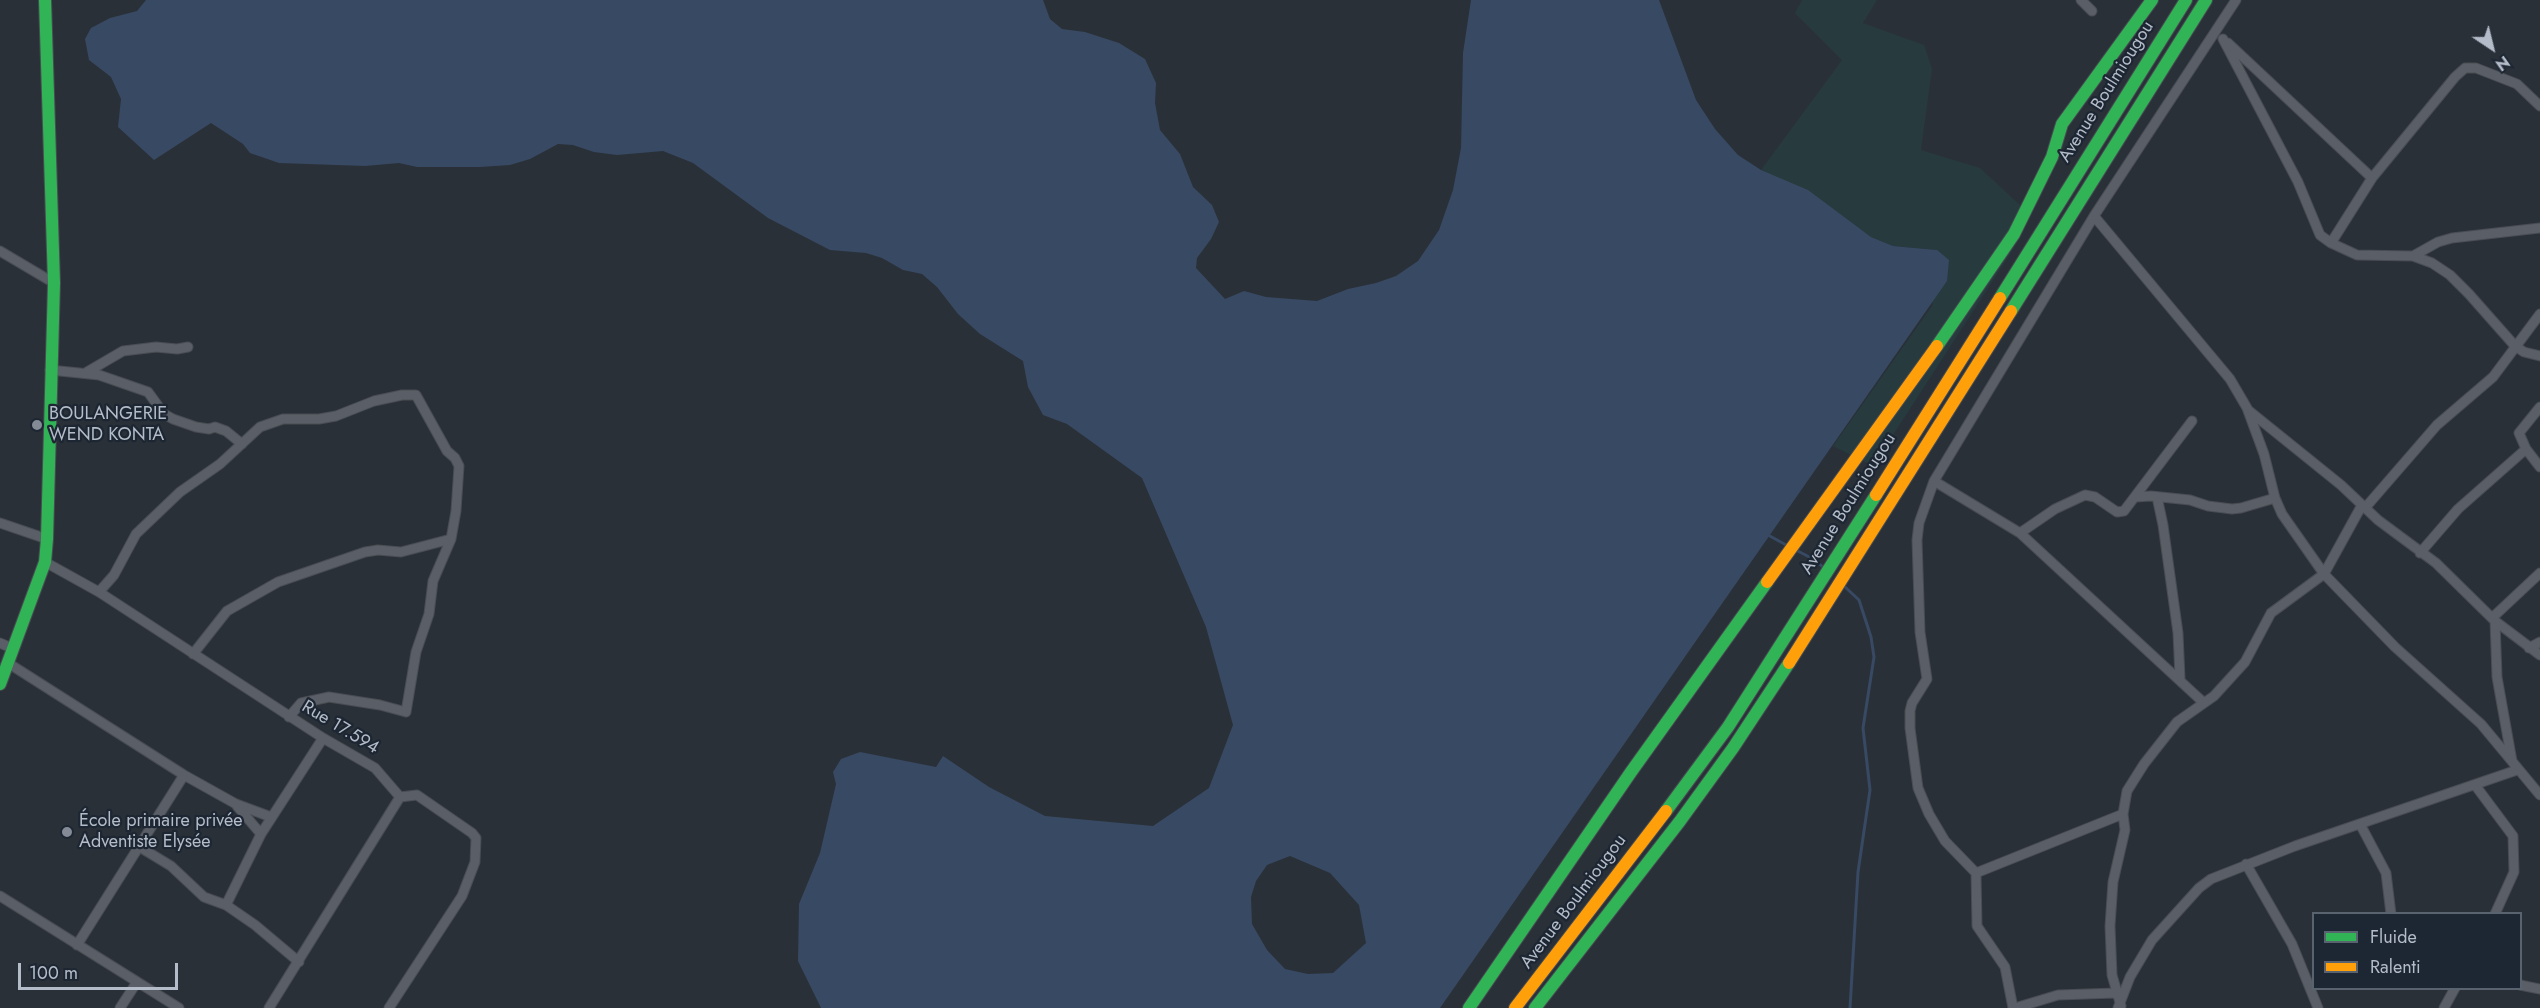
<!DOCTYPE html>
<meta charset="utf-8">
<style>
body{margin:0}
#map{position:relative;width:2540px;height:1008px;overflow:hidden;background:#2a3038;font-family:Jost,sans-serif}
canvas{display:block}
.legend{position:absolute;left:2312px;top:912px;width:210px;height:78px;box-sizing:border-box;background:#1d2633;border:2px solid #59626f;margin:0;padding:8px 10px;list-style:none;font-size:18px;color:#b4bcc9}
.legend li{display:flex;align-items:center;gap:12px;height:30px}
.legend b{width:30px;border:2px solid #59626f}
.north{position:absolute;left:2462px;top:18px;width:60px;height:60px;-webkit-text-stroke:4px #1d2633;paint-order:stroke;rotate:145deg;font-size:16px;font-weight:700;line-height:24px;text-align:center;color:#b4bcc9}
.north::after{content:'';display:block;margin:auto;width:21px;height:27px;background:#b4bcc9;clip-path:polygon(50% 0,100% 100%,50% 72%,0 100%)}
.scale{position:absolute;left:18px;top:963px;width:160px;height:27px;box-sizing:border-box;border:3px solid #b4bcc9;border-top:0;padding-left:8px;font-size:18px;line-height:21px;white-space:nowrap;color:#b4bcc9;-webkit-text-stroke:4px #1d2633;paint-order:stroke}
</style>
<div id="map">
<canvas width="2540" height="1008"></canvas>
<ul class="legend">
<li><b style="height:8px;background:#30b455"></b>Fluide</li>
<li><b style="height:8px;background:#ff9f0a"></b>Ralenti</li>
</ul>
<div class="north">N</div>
<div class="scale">100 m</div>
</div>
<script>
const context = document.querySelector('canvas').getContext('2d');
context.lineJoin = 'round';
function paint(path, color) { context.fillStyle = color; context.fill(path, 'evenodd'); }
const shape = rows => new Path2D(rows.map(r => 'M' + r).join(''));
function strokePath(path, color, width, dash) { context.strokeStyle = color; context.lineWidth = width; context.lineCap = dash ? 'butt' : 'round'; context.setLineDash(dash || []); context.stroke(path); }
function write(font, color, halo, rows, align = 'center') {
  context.font = font + ' Jost,sans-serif'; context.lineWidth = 4.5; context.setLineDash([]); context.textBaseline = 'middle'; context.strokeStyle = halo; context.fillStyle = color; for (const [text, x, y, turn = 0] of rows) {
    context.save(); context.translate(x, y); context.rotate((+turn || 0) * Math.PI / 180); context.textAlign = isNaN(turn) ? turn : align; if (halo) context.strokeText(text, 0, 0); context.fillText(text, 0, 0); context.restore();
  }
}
paint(shape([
 [1802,0,1877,0,1863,23,1924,45,1932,69,1921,150,1980,168,2020,205,2014,248,1873,466,1833,446,1932,306,1937,250,1893,246,1871,237,1844,218,1761,170,1842,60,1795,13]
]), '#273a3e');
paint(shape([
 [146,0,1043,0,1050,19,1062,29,1085,32,1119,43,1145,59,1156,83,1155,103,1160,130,1180,154,1193,187,1212,205,1219,222,1211,239,1197,258,1196,268,1225,299,1244,291,1266,297,1317,301,1348,289,1376,283,1396,276,1418,261,1439,230,1453,190,1461,148,1463,53,1471,0,1659,0,1696,100,1715,129,1738,155,1761,170,1808,190,1871,237,1893,246,1937,250,1949,260,1947,281,1440,1008,821,1008,798,961,799,904,820,853,836,784,833,772,841,759,860,752,936,767,943,756,989,787,1045,816,1153,826,1209,788,1233,725,1206,627,1142,478,1067,424,1043,415,1028,387,1023,361,980,334,958,314,937,287,922,274,903,270,882,258,866,253,830,250,768,218,693,163,663,151,617,155,594,152,573,145,558,144,530,159,510,165,480,167,417,167,399,163,365,166,279,163,250,153,243,144,211,123,154,160,118,127,121,99,111,77,89,60,85,39,91,28,110,18,137,11],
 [1290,856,1330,873,1359,905,1366,943,1333,973,1308,974,1285,969,1267,950,1252,924,1251,897,1256,881,1267,865]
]), '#384963');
strokePath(shape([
 [1768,535,1788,546],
 [1794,549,1815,560,1824,568],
 [1844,586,1859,600,1871,637,1874,657,1863,728,1870,790,1858,872,1850,1008]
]), '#384963', 3);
const street = shape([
 [2081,0,2092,11],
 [2236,0,2094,216,2230,379,2247,408,2264,454,2275,498,2282,514,2324,574,2395,647,2481,724,2540,795],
 [2223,39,2298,182,2320,235,2331,243,2357,255,2413,256,2432,263,2450,275,2469,294,2515,346,2524,352,2540,356],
 [2228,43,2372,178],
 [2331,243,2372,178,2455,77,2465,68,2476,68,2517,84,2540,106],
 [0,251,54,283],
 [2413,256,2438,242,2452,238,2540,228],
 [50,370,99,375,148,392,164,414,173,419,196,427,209,429,215,427,226,431,242,444],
 [87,372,123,351,156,347,177,349,188,347],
 [2540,407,2519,433,2526,449,2540,467],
 [2248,410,2341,485,2378,520,2436,563,2495,621,2540,655],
 [1934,481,2020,533,2204,703],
 [2136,497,2151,496,2190,500,2208,506,2232,509,2241,508,2275,498],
 [2157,497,2163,525,2178,633,2180,678],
 [2365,508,2437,425,2493,377,2540,314],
 [0,523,47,539],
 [2020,533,2055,509,2085,495,2095,497,2117,512,2124,511,2192,421],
 [2420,553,2458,509,2526,449],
 [45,562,99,592,323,738,375,768,400,797,417,795,472,833,476,838,475,862,462,896,389,1008],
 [99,592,114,575,136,534,180,492,220,464,260,427,283,419,319,419,336,416,374,401,402,395,416,395,447,451,455,458,459,466,456,511,451,539,433,581,429,614,416,652,406,712,380,705,329,697,301,703,289,717],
 [2492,618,2540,573],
 [2495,621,2497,677,2512,761],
 [0,643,14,649],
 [2529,648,2540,642],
 [193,654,227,611,278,582,365,552,378,550,401,552,451,539],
 [8,663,184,775,236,804,271,817],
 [2475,785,2513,836,2514,872,2495,914],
 [237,806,261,834],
 [2360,824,2386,873,2391,914],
 [138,846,171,866,204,897,226,905,255,925,299,962],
 [2246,864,2292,944,2318,1008],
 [1976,873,2123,814,2127,791,2144,764,2177,722,2214,696,2245,662,2271,613,2324,574,2362,505],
 [0,896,179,1008],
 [226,905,261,834,323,738],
 [77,945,184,775],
 [2520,985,2540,989],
 [2121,1006,2112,975,2110,926,2113,882,2125,830,2123,814],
 [120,1008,137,982],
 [269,1008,400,797],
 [2013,1008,2005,967,1977,926,1976,873,1945,841,1929,814,1918,788,1910,728,1910,711,1912,703,1927,679,1920,632,1917,540,1919,523,1934,481,2094,216],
 [2015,1008,2058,995,2116,993],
 [2118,1008,2130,977,2152,940,2199,888,2211,879,2295,846,2517,770],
 [2444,1008,2455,988]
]);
const fast = shape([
 [2000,298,2186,0],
 [2011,311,2206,0],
 [1937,346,2014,234,2052,157,2062,124,2152,0],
 [0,684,45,562,47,539,54,283,45,0],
 [1666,811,1728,727,1876,495],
 [1469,1008,1631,772,1767,582],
 [1535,1008,1680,821,1733,748,1789,663]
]);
const slow = shape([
 [1876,495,2000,298],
 [1767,582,1937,346],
 [1789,663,2011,311],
 [1515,1008,1666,811]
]);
strokePath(street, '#484c53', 11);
strokePath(fast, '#484c53', 14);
strokePath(slow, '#484c53', 14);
strokePath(street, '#5a5e66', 9);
strokePath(fast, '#30b455', 12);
strokePath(slow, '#ff9f0a', 12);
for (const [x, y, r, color] of [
 [37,425,6,"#848b96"],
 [67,832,6,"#848b96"]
]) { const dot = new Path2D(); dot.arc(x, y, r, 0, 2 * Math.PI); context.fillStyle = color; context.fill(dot); strokePath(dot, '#1d2633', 2); }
write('18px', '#b4bcc9', '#1d2633', [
 ["Avenue Boulmiougou",2107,92,-58],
 ["Avenue Boulmiougou",1849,504,-58],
 ["Rue 17.594",340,728,31],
 ["Avenue Boulmiougou",1574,902,-53]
]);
write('18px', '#b4bcc9', '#1d2633', [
 ["BOULANGERIE",49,415],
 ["WEND KONTA",49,436],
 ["École primaire privée",79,822],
 ["Adventiste Elysée",79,843]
], 'left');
</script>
